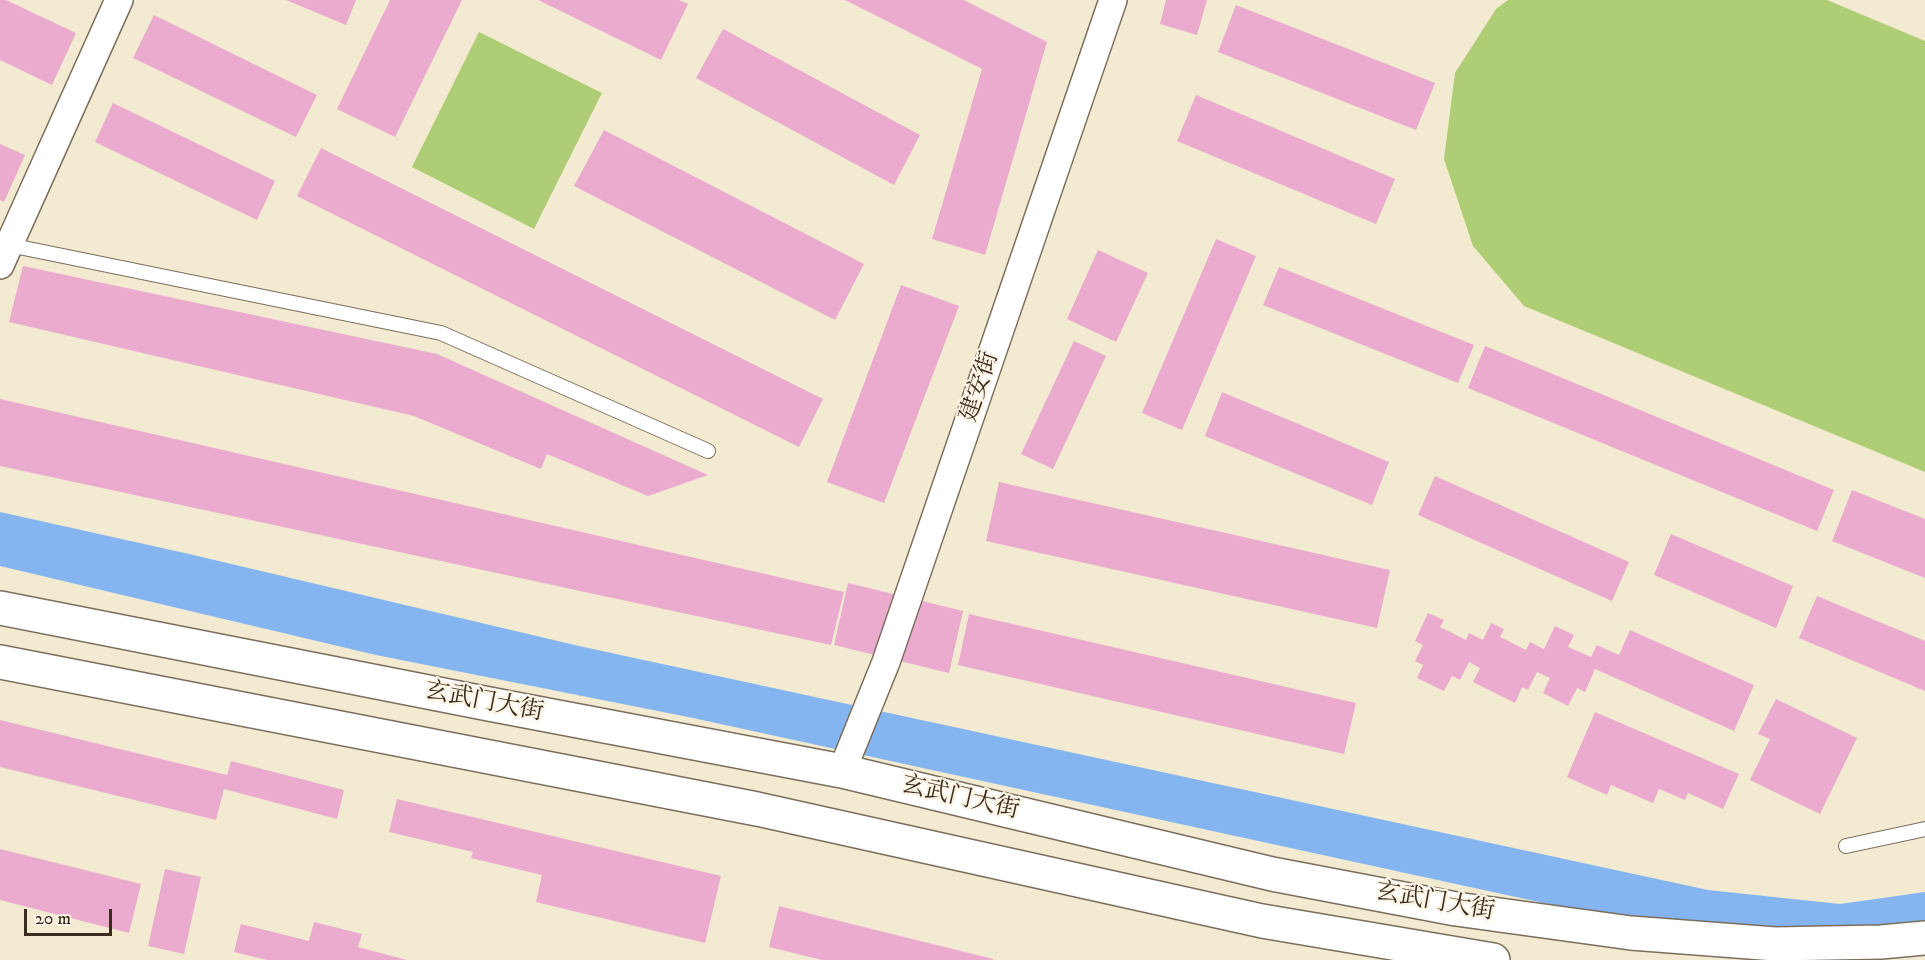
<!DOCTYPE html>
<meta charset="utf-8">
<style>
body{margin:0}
#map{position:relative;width:1925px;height:960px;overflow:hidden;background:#f2ebd1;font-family:"IM FELL DW Pica",serif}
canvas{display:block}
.scale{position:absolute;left:24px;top:909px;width:88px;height:27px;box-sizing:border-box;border:3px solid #3b2a1e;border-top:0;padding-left:8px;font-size:18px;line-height:21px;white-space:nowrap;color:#3b2a1e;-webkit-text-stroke:4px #fcf5e5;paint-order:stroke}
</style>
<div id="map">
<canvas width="1925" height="960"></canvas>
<div class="scale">20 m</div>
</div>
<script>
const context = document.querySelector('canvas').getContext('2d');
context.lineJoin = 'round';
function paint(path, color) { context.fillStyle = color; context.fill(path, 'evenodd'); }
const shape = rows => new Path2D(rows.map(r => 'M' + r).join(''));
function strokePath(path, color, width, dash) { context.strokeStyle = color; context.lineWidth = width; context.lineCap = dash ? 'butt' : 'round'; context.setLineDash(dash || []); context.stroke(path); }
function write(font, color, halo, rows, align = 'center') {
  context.font = font + ' "IM FELL DW Pica","Noto Serif SC",serif'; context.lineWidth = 4.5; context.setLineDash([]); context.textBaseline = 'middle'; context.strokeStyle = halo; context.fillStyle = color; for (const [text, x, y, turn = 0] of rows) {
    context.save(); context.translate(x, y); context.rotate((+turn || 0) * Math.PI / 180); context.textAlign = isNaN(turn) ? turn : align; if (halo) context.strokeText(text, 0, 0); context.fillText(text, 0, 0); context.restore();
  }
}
paint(shape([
 [1508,0,1827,0,1925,41,1925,472,1524,306,1473,246,1444,159,1455,73,1496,9],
 [479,32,602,93,534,229,412,167]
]), '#afcd74');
paint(shape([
 [0,512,189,554,579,646,1708,890,1840,904,1925,892,1925,940,1626,921,693,718,376,655,0,566]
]), '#84b5f0');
paint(shape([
 [0,0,6,0,76,33,52,85,0,60],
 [286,0,356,0,346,25],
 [390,0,462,0,395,137,337,109],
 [538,0,679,0,688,4,661,60],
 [845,0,964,0,1047,42,985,255,932,239,982,69],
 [1166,0,1207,0,1197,35,1160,24],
 [1236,5,1435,83,1416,130,1218,52],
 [154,15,317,95,296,137,133,58],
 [723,29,920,135,894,185,696,78],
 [1196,95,1395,179,1376,224,1177,141],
 [113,103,275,181,257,220,95,142],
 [604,130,864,264,835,320,574,186],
 [0,144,25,155,4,202,0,200],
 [321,148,823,399,799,447,297,196],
 [1216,239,1256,256,1182,430,1142,413],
 [1098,250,1148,273,1116,342,1067,319],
 [23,266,437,354,708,475,648,496,547,454,541,469,414,416,9,322],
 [1279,267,1474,345,1458,383,1263,305],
 [901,285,959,306,884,503,827,482],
 [1074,341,1106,356,1053,469,1021,454],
 [1485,346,1834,490,1817,531,1468,388],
 [1222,392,1389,462,1372,505,1205,436],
 [0,399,844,592,831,645,0,466],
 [1435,476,1629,562,1612,601,1418,515],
 [999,482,1390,570,1377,628,986,541],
 [1852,490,1925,519,1925,578,1832,541],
 [1671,534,1793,586,1776,628,1654,575],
 [848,583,963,611,949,673,834,645],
 [1817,596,1925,641,1925,691,1799,638],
 [1428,613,1444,620,1440,627,1466,640,1469,633,1483,640,1491,623,1504,629,1500,637,1526,650,1530,642,1544,649,1555,626,1574,635,1568,647,1591,657,1597,645,1619,655,1630,630,1754,685,1734,731,1595,669,1585,692,1577,688,1568,706,1543,693,1550,678,1537,672,1528,690,1522,687,1515,703,1473,682,1480,668,1469,662,1460,680,1452,676,1444,691,1417,678,1423,665,1415,661,1423,645,1415,641],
 [969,614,1356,703,1344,754,958,665],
 [1776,699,1857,738,1820,814,1750,780,1770,739,1758,734],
 [1595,712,1739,774,1723,809,1688,793,1685,800,1659,789,1653,803,1611,785,1607,795,1567,777],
 [0,720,227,775,231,761,344,790,337,819,224,789,216,820,0,767],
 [397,799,721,876,705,943,536,902,542,875,471,858,473,852,389,832],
 [0,849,141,884,129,933,0,900],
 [165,869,201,877,184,954,148,946],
 [779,906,993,959,993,960,822,960,769,947],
 [314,922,362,934,358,947,407,960,267,960,234,952,241,924,309,941]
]), '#eaabcf');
const service = shape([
 [9,245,441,333,708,451],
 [1846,846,1925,829]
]);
const minor = shape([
 [0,265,119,0],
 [842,771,886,662,1113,0]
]);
const secondary = shape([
 [0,608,489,704,842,771,1272,874,1456,909,1631,933,1775,944,1881,942,1925,938],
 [0,662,757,809,1262,921,1493,960]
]);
strokePath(service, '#7b6e5d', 16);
strokePath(minor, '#7b6e5d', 30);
strokePath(secondary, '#7b6e5d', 36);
strokePath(service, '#fff', 14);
strokePath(minor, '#fff', 27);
strokePath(secondary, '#fff', 33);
write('24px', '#3b2a1e', '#fcf5e5', [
 ["建安街",981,387,-71],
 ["玄武门大街",484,703,11],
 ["玄武门大街",960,799,13],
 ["玄武门大街",1435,903,10]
]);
</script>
